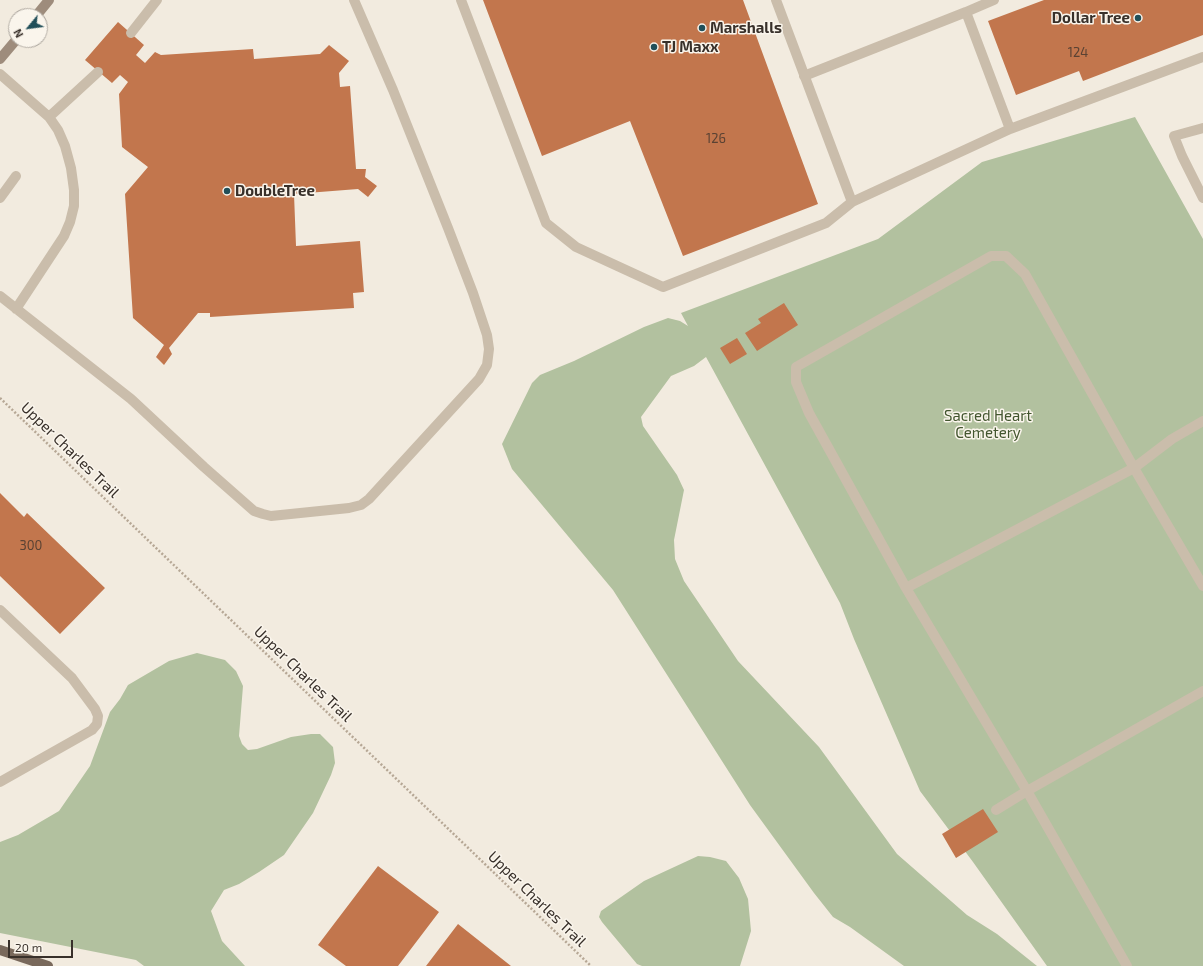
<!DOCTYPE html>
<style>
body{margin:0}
#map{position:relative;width:1203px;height:966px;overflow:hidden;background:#f2ebdf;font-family:"Exo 2",sans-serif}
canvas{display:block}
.north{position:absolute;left:8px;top:8px;width:40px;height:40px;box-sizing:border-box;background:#faf5ec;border:1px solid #aca69e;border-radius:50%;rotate:241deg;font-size:11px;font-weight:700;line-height:16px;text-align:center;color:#38302a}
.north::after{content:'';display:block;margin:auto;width:14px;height:18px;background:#214f59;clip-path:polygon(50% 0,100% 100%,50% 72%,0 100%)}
.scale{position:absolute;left:8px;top:940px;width:65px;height:18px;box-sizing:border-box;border:2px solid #38302a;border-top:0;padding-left:5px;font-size:12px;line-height:14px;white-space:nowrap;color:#38302a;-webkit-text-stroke:3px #faf5ec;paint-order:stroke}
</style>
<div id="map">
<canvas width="1203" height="966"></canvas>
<div class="north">N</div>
<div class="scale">20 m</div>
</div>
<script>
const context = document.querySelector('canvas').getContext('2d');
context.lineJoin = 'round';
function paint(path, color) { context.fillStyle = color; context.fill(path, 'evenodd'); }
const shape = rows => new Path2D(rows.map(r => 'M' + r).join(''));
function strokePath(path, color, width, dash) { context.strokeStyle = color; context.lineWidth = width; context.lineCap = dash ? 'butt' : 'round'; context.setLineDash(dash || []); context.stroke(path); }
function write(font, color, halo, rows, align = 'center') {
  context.font = font + ' "Exo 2",sans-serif'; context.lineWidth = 3; context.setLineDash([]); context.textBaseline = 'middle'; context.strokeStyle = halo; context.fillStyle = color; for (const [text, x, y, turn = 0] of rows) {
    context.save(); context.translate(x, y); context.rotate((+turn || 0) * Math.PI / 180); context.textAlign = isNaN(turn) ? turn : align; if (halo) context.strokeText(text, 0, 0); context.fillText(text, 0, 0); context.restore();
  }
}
paint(shape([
 [1135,117,1203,239,1203,966,1047,966,973,862,920,791,854,639,840,603,706,357,694,366,671,376,641,417,643,426,677,475,684,490,674,540,675,559,684,581,738,661,819,747,897,854,967,915,997,934,1037,966,904,966,850,927,833,917,814,893,750,805,613,590,512,469,502,444,532,383,540,375,574,361,644,327,668,318,680,321,688,326,681,313,878,239,982,162],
 [197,653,225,660,236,671,243,686,239,736,242,744,248,750,257,749,291,737,311,734,320,734,333,747,335,763,331,775,313,813,284,855,259,872,239,884,224,890,211,911,222,941,245,966,144,966,136,960,0,933,0,842,18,835,59,811,90,766,110,712,120,699,128,685,169,661],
 [698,856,710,857,726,861,739,878,748,899,751,931,740,966,642,966,637,964,602,922,599,917,601,911,644,881]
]), '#b2c19f');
paint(shape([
 [483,0,743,0,818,204,683,256,630,121,542,156],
 [1044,0,1203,0,1203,35,1083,81,1079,71,1016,95,988,21],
 [118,22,144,45,136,55,145,63,155,52,161,55,253,49,254,59,320,54,329,45,349,61,339,73,340,87,350,86,356,169,366,169,365,177,377,186,368,197,358,189,294,194,296,246,360,241,364,292,353,293,354,308,210,317,210,313,198,313,169,348,172,354,164,365,156,357,164,345,133,318,125,194,148,167,122,147,119,94,128,82,120,75,112,83,85,60],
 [784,303,798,325,757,351,745,333,761,323,758,319],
 [737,338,747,354,730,364,720,348],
 [0,493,24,517,27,513,105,588,60,634,0,576],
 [983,809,998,832,956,858,942,834],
 [378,866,439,912,398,966,346,966,318,945],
 [458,924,511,966,426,966]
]), '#c2764d');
strokePath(shape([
 [0,398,591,966]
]), '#b6a795', 2.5, [2, 2]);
strokePath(shape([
 [461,0,546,223,576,247,663,287,826,223,852,202,1010,129,1203,57],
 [776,0,852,202],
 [994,0,966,12,1010,129],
 [131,33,157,0],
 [0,74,49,117,98,72],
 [804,76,966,12],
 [1203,128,1174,136,1182,156,1203,198],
 [0,198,16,176],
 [0,296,131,399,204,467,254,511,263,514,271,516,349,508,361,505,369,499,479,379,487,365,489,349,487,335,473,293,448,228,393,90,354,0],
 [16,309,64,236,70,222,74,206,74,190,71,168,65,146,58,130,49,117],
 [1203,421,1172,439,1134,468,1203,586],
 [906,588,809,413,796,382,796,367,991,256,1006,256,1025,274,1134,468,906,588,1027,791,996,810],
 [0,610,72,678,95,709,98,716,97,724,92,730,0,782],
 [1127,966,1027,791,1203,691]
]), '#cabdab', 10);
strokePath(shape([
 [36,16,49,0],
 [0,59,16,40]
]), '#9e8c7c', 10);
strokePath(shape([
 [0,950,48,966]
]), '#79695c', 10);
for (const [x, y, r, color] of [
 [1138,18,4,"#214f59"],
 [702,28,4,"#214f59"],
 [654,47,4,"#214f59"],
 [227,191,4,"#214f59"]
]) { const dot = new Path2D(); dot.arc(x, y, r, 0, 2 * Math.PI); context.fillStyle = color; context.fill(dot); strokePath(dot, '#faf5ec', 1.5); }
write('13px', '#5a4233', null, [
 ["124",1078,53],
 ["126",716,139],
 ["300",31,546]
]);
write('bold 15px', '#38302a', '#faf5ec', [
 ["Dollar Tree",1130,18,"right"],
 ["Marshalls",710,28],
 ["TJ Maxx",662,47],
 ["DoubleTree",235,191]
], 'left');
write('15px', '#43562f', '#faf5ec', [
 ["Sacred Heart",988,416],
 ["Cemetery",988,433]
]);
write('15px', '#38302a', '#faf5ec', [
 ["Upper Charles Trail",70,450,44],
 ["Upper Charles Trail",303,674,44],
 ["Upper Charles Trail",537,899,44]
]);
</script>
